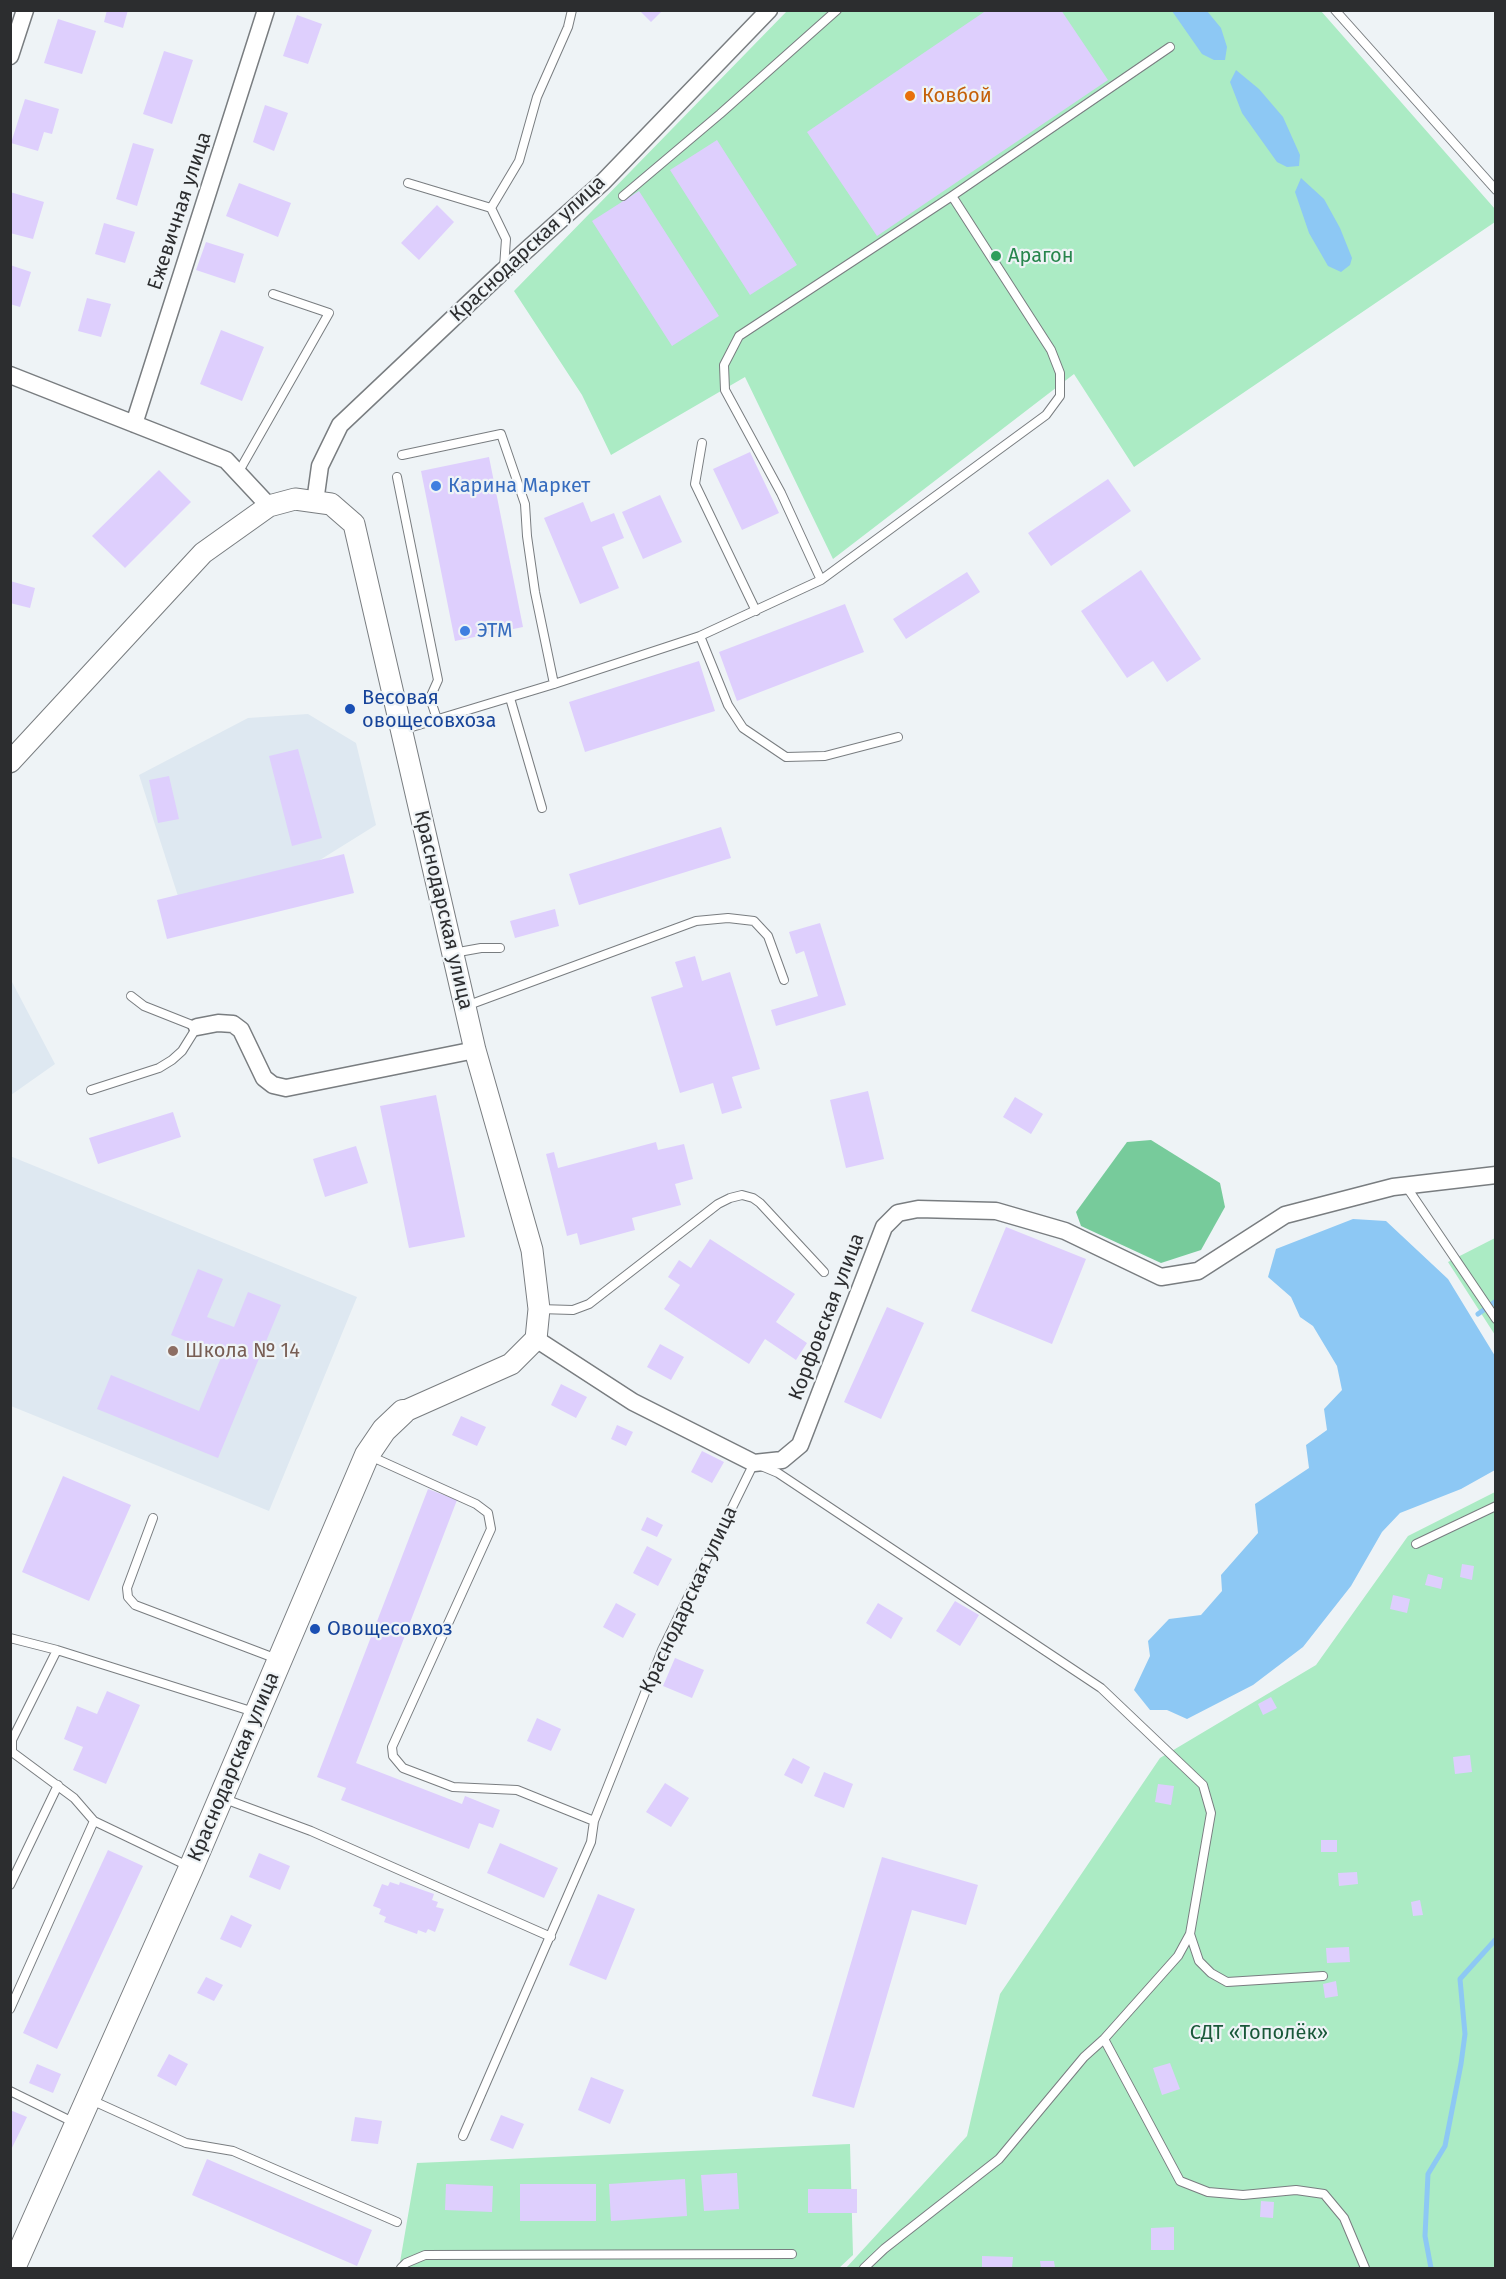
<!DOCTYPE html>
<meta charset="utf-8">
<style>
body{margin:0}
#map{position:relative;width:1506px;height:2279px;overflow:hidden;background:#eef3f6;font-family:"Fira Sans",sans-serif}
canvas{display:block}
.frame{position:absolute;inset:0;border:12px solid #2c2d2f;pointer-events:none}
</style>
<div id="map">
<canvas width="1506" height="2279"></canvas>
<div class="frame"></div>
</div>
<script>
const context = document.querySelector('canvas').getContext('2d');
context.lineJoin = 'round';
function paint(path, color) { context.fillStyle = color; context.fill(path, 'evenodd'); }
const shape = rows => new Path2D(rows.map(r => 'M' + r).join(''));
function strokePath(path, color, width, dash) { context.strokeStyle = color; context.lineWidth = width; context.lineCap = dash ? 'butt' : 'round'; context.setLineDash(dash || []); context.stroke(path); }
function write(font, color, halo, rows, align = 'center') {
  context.font = font + ' "Fira Sans",sans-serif'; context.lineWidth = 4.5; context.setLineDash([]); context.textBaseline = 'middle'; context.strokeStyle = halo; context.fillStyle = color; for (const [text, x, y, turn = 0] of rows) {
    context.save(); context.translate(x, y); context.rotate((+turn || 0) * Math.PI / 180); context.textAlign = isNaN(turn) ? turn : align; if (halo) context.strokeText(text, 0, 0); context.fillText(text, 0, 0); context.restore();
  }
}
paint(shape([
 [308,714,356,743,376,825,243,908,186,921,139,775,248,718],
 [11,980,55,1064,11,1095,10,1095],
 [10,1156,357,1297,269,1511,11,1406]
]), '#dee8f1');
paint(shape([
 [787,11,1321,11,1495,209,1495,222,1134,467,1074,374,833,559,745,377,611,455,582,395,514,291],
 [1495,1238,1495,1335,1448,1262],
 [1495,1492,1495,2268,846,2268,967,2136,1000,1994,1160,1758,1316,1665,1408,1536],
 [850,2144,853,2255,839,2268,399,2268,417,2163]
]), '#abebc4');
paint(shape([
 [1151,1140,1220,1183,1225,1207,1201,1250,1161,1263,1081,1226,1076,1212,1127,1142]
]), '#77cb9b');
paint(shape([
 [1172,11,1207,11,1221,28,1227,47,1225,60,1214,60,1202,54],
 [1236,70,1259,89,1283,117,1300,155,1299,166,1287,167,1277,162,1242,113,1230,82],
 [1301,178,1324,199,1340,228,1352,258,1350,265,1341,272,1328,266,1309,233,1295,192],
 [1353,1219,1386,1221,1448,1279,1495,1356,1495,1470,1461,1489,1400,1513,1382,1532,1351,1586,1303,1647,1253,1685,1187,1719,1167,1710,1150,1710,1134,1690,1150,1656,1148,1641,1169,1619,1201,1615,1222,1591,1221,1575,1258,1533,1255,1504,1309,1468,1306,1445,1327,1430,1324,1409,1342,1390,1337,1366,1313,1326,1300,1317,1291,1297,1268,1277,1276,1249]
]), '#8dc8f4');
strokePath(shape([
 [1478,1314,1496,1301],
 [1431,2268,1425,2236,1428,2174,1445,2146,1461,2064,1465,2034,1460,1979,1496,1939]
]), '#8dc8f4', 5);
paint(shape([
 [107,10,128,10,123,28,104,22],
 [639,10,663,10,651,22],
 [987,10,1061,10,1108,80,877,236,807,132],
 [297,15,322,24,308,64,283,56],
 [58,19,96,31,82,74,44,63],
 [164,51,193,60,172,124,143,114],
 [25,99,59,109,52,134,44,132,38,151,11,143],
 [265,105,288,113,274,151,253,142],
 [717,140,797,265,750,295,670,170],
 [133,143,154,149,137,206,116,199],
 [239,183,291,203,278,237,226,216],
 [639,191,719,316,672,346,592,221],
 [10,192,44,202,33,239,10,233],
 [437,205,454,222,419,260,401,243],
 [104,223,135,232,125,263,95,254],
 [206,242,244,254,235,283,196,270],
 [10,265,31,272,20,307,10,304],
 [87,298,111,304,101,337,78,331],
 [221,330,264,347,242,401,200,384],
 [750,452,779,513,742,530,713,469],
 [489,457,523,627,455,641,421,471],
 [159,470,191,502,125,568,92,536],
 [1108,479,1131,511,1051,566,1028,533],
 [660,495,682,542,643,559,622,512],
 [583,502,591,522,614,513,624,538,602,547,619,588,580,604,544,518],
 [1141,570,1201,659,1167,682,1153,661,1127,678,1081,611],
 [967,572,980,592,906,639,893,619],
 [10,581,35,588,30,608,10,603],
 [845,604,864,652,737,701,719,652],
 [699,661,715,711,585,752,569,702],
 [298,749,322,838,292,846,269,756],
 [169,776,179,819,158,823,149,780],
 [721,827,731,858,579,905,569,874],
 [344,854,354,893,167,939,157,900],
 [555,909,559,926,515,938,510,921],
 [820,923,846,1005,776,1026,771,1010,818,996,804,951,796,954,789,932],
 [695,956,702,981,730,972,760,1069,732,1077,742,1108,722,1114,713,1083,680,1093,651,997,683,987,675,962],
 [868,1091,884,1159,846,1168,830,1100],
 [436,1095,465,1237,409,1248,380,1106],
 [1015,1097,1043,1114,1031,1134,1003,1117],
 [173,1112,181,1137,98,1164,89,1138],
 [656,1142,658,1150,684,1144,693,1179,675,1184,681,1205,632,1218,635,1230,580,1245,577,1233,567,1236,546,1154,554,1152,558,1168],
 [356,1146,368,1183,325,1197,313,1159],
 [1006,1227,1086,1259,1052,1344,971,1311],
 [710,1239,795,1294,776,1322,807,1343,796,1360,765,1339,749,1364,664,1309,680,1285,668,1277,679,1260,691,1268],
 [198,1269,223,1279,207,1317,234,1327,248,1292,281,1305,218,1458,97,1409,111,1375,199,1411,222,1355,171,1335],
 [887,1307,924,1323,881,1419,844,1402],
 [660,1344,684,1357,671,1380,647,1367],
 [561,1384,587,1397,576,1418,551,1405],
 [461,1416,486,1427,477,1446,452,1435],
 [617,1425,633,1432,626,1446,611,1439],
 [702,1451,724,1462,712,1483,691,1472],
 [63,1476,131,1505,89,1601,22,1572],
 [428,1489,457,1500,356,1763,462,1804,465,1796,500,1810,493,1828,479,1823,469,1849,341,1800,346,1788,317,1777],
 [647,1517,663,1525,657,1537,641,1530],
 [647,1546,672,1559,658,1586,633,1573],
 [1462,1564,1474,1566,1472,1580,1460,1577],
 [1428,1574,1443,1578,1441,1589,1425,1585],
 [1393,1595,1410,1599,1407,1613,1390,1609],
 [955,1601,979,1615,960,1646,936,1631],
 [616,1603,636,1614,623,1638,603,1627],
 [878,1603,903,1618,891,1639,866,1623],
 [675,1658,704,1670,692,1698,663,1686],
 [107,1691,140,1705,106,1784,73,1770,83,1747,64,1739,77,1706,97,1714],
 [1271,1697,1277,1708,1263,1715,1258,1704],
 [537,1718,561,1729,551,1751,527,1741],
 [1470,1755,1472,1772,1455,1774,1453,1757],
 [793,1758,810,1767,802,1784,784,1775],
 [824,1772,853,1784,844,1808,814,1796],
 [665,1783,689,1798,671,1827,646,1812],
 [1158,1784,1174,1786,1171,1805,1155,1802],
 [1321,1840,1337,1840,1337,1852,1321,1852],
 [500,1843,558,1868,544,1898,487,1873],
 [108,1850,143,1866,57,2049,23,2033],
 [259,1853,290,1866,280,1890,249,1877],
 [882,1857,978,1885,966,1925,912,1910,854,2108,812,2096],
 [1357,1872,1358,1884,1339,1886,1338,1873],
 [390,1882,399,1885,400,1882,434,1894,432,1900,438,1902,436,1907,444,1909,435,1932,428,1929,426,1933,418,1930,417,1934,384,1922,386,1917,379,1914,381,1909,373,1906,382,1884,388,1886],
 [598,1894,635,1909,606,1980,569,1965],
 [1420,1900,1423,1915,1413,1916,1411,1902],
 [231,1915,252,1925,241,1948,220,1939],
 [1349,1947,1350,1962,1327,1963,1326,1948],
 [206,1977,223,1985,214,2001,197,1993],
 [1336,1981,1338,1996,1325,1998,1323,1984],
 [169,2054,188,2064,176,2086,157,2076],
 [1170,2063,1180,2089,1162,2095,1153,2068],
 [37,2064,61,2074,53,2093,29,2083],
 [591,2077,624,2090,610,2124,578,2110],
 [10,2110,27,2117,10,2152],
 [501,2115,524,2124,513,2149,490,2140],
 [355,2117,382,2121,378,2144,351,2141],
 [207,2159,372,2230,357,2266,192,2195],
 [737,2173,739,2209,704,2211,701,2175],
 [685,2179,687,2216,611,2221,609,2184],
 [446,2184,493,2186,492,2212,445,2210],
 [520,2184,596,2184,596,2221,520,2221],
 [808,2189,857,2189,857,2213,808,2213],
 [1261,2201,1274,2202,1273,2218,1260,2217],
 [1174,2227,1174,2250,1151,2250,1151,2228],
 [982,2256,1013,2257,1012,2268,982,2268],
 [1040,2261,1054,2261,1055,2268,1041,2268]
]), '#decffd');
const service = shape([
 [1335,10,1496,190],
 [408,183,491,208],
 [623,196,720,114,837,10],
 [504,267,506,239,491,208,519,161,537,97,568,27,572,10],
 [702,443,695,484,756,611],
 [402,455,501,434,525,504,527,536,535,592,554,684],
 [238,473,329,313,273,294],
 [397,477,438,680,430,698,437,719],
 [821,580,781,493,725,390,724,365,739,336,952,196,1170,47],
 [700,636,728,705,743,728,786,757,825,756,898,737],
 [510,698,542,808],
 [402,730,554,684,700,636,821,580,1046,415,1060,396,1060,373,1051,350,952,196],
 [453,953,481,948,500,948],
 [466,1006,696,921,728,918,754,921,768,936,784,980],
 [91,1090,159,1068,172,1060,182,1051,197,1027,144,1006,131,996],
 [1406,1186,1496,1319],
 [539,1309,573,1310,589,1304,718,1204,730,1198,742,1195,753,1198,760,1203,824,1272],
 [370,1456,476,1504,488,1513,491,1529,392,1747,393,1756,403,1768,453,1787,517,1790,594,1821],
 [153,1518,127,1588,128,1597,135,1605,277,1659],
 [1416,1544,1496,1506],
 [10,1638,57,1650,254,1712],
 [57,1650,12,1740,12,1752,74,1798,94,1821],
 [222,1798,311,1831,551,1937],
 [10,1885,58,1785],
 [1190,1934,1199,1961,1211,1973,1227,1982,1323,1976],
 [10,2009,94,1821,190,1867],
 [1104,2039,1180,2181,1208,2192,1243,2195,1296,2190,1324,2194,1344,2218,1365,2268],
 [10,2091,75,2123],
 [89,2099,186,2143,233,2151,397,2222],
 [463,2136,591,1842,594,1821,662,1650,754,1463,778,1473,1101,1688,1203,1785,1211,1813,1190,1934,1178,1956,1104,2039,1084,2057,999,2159,884,2249,864,2268],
 [401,2268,406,2263,425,2255,792,2254]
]);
const minor = shape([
 [10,56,25,10],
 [10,375,226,460,269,506],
 [134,424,266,10],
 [315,502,320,466,340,425,503,271,603,182,769,10],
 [197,1027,218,1023,233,1024,241,1030,264,1078,273,1085,286,1088,475,1050],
 [536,1339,633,1402,754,1463,782,1460,800,1445,884,1227,898,1213,918,1209,996,1211,1065,1231,1161,1277,1198,1271,1285,1215,1393,1187,1496,1175]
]);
const tertiary = shape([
 [10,762,203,553,269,506,295,499,331,504,354,524,475,1050,532,1250,539,1309,536,1339,511,1364,403,1412]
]);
const secondary = shape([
 [13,2268,191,1868,367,1455,384,1430,403,1412]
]);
strokePath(service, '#797d80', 10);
strokePath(minor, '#797d80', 19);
strokePath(tertiary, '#797d80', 23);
strokePath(secondary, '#797d80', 26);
strokePath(service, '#fff', 8);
strokePath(minor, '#fff', 16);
strokePath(tertiary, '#fff', 21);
strokePath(secondary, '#fff', 24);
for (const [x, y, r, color] of [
 [910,96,6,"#e8710a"],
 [996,256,6,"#2e9e5b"],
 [436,486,6,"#3f7fe0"],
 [465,631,6,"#3f7fe0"],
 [350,709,6,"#1a4fb4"],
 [173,1351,6,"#8d6e63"],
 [315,1629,6,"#1a4fb4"]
]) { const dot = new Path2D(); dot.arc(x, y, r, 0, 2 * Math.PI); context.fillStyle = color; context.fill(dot); strokePath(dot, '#eef3f6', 2); }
write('20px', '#c56008', '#eef3f6', [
 ["Ковбой",922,96]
], 'left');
write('20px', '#2c2d2f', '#eef3f6', [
 ["Ежевичная улица",180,211,-72],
 ["Краснодарская улица",528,249,-43],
 ["Краснодарская улица",443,910,77],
 ["Корфовская улица",827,1317,-69],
 ["Краснодарская улица",689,1600,-65],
 ["Краснодарская улица",234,1767,-67]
]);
write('20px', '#27864d', '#eef3f6', [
 ["Арагон",1008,256]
], 'left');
write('20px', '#366cbe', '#eef3f6', [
 ["Карина Маркет",448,486],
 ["ЭТМ",477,631]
], 'left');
write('20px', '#164399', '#eef3f6', [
 ["Весовая",362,698],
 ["овощесовхоза",362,721],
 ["Овощесовхоз",327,1629]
], 'left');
write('20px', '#785e54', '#eef3f6', [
 ["Школа № 14",185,1351]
], 'left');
write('20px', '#195839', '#eef3f6', [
 ["СДТ «Тополёк»",1259,2033]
]);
</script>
